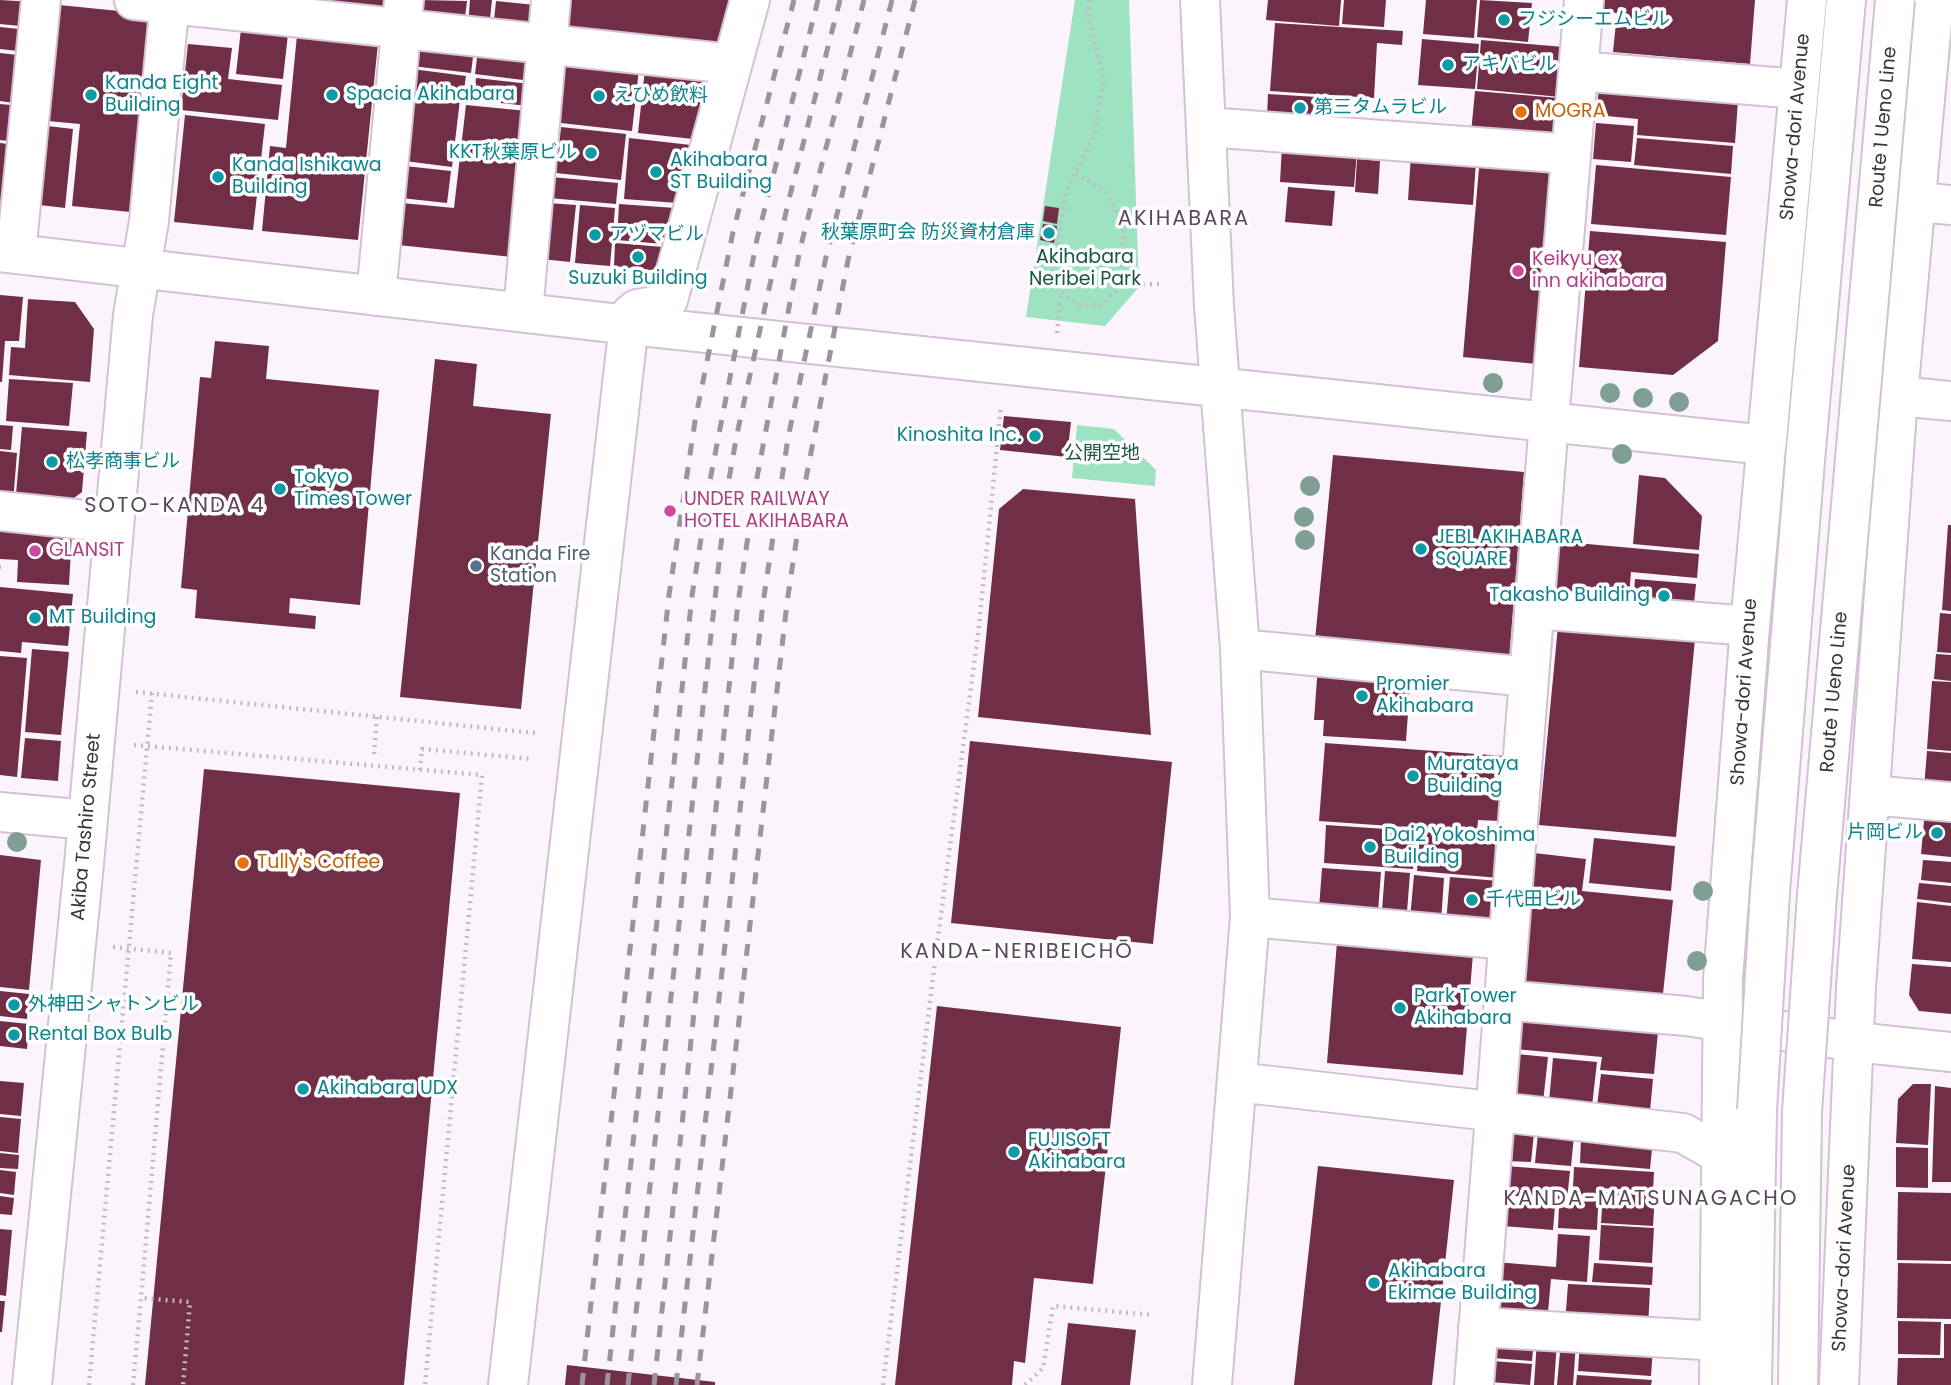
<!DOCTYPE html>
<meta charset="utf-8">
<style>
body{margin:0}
canvas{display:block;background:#fcf4fd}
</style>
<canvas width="1951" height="1385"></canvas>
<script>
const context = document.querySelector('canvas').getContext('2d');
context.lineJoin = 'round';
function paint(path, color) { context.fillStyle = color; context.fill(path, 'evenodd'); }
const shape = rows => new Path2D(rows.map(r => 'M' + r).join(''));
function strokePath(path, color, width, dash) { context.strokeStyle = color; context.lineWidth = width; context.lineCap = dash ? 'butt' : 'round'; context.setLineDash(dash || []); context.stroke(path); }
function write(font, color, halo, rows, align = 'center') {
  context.font = font + ' Poppins,"Noto Sans JP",sans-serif'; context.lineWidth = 7; context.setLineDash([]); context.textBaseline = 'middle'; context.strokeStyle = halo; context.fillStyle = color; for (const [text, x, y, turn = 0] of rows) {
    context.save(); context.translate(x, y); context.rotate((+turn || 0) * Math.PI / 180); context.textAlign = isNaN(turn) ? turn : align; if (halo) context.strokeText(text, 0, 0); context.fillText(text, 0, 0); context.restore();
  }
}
paint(shape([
 [1075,0,1129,0,1139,287,1105,326,1026,317],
 [1077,425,1114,429,1156,470,1155,486,1072,478]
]), '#9de3c2');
paint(shape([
 [0,0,33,2,30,27,0,24],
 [315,0,390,0,389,9],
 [420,0,467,1,464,26,418,21],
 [470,0,492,0,489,28,468,26],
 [568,0,729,0,715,52,565,36],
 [1268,0,1341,0,1339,26,1266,20],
 [1344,0,1386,0,1384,27,1342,24],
 [1426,0,1477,0,1474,38,1423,34],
 [1480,0,1532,3,1528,42,1477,37],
 [1602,0,1755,0,1750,64,1613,52,1617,13,1601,12],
 [496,1,535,5,532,34,493,30],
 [49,4,149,14,130,212,72,206,80,124,37,120],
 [1275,23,1403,31,1402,45,1377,43,1374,98,1270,91],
 [0,27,29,30,27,52,0,49],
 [241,29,288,34,283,79,236,74],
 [297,35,378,43,358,240,262,231,270,146,286,148],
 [1422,39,1479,44,1475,89,1418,85],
 [1481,40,1564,47,1560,97,1477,89],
 [421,43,474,49,471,73,412,66],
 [188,44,232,48,228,79,282,85,278,120,181,110],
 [478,50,533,55,531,81,475,74],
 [0,53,27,56,21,104,0,101],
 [563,61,639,69,632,131,561,123],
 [412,69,466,76,463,96,410,90],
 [645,69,708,76,693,139,638,133],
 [476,78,530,84,528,106,474,100],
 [1599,88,1738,100,1735,143,1637,135,1638,119,1596,115],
 [1475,91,1559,98,1557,130,1547,139,1471,133],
 [412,94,460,99,452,167,405,161],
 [1268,94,1333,98,1331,122,1267,117],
 [0,104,22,106,18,142,0,140],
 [466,105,527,111,512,257,398,245,402,203,454,208],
 [185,115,265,124,253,230,174,222],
 [1596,123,1634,126,1631,162,1593,159],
 [39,125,73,129,65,208,31,204],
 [561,127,626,134,621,180,556,173],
 [629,138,691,145,678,203,624,199],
 [1637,138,1733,146,1731,174,1634,165],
 [0,143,16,145,9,202,0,201],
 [1282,146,1357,151,1354,187,1280,182],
 [1411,155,1476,161,1473,205,1408,200],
 [1480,156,1553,170,1537,364,1463,357],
 [1357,159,1380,161,1378,194,1355,192],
 [1596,165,1731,177,1726,235,1591,224],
 [405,166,451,171,447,203,401,198],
 [551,177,618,183,616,204,549,198],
 [1288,187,1335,191,1332,226,1285,222],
 [548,203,576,205,570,262,542,259],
 [619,204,675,208,664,244,617,240],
 [580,205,615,208,610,266,575,263],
 [1045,206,1059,208,1057,224,1043,221],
 [1043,224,1057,226,1054,243,1040,240],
 [1590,231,1726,242,1718,341,1673,375,1579,367],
 [615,243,663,247,658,271,614,266],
 [0,295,23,297,19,341,5,341,2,382,0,382],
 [28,299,75,302,94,329,90,382,9,375,11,347,25,348],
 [215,341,269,346,266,379,379,390,360,605,290,598,289,613,316,616,315,629,195,618,197,590,181,588,200,377,211,378],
 [435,359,477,364,473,406,551,414,521,709,400,697],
 [9,379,73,383,69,426,6,421],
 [1004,416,1071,422,1067,457,1000,450],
 [0,425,13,426,11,450,0,449],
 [22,427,87,432,82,492,59,509,15,505],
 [0,451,17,453,13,502,0,500],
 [1333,455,1524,472,1509,659,1315,640],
 [1639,475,1665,478,1702,516,1699,550,1633,544],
 [1023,489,1135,499,1151,735,978,717,999,509],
 [1948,525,1951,525,1951,611,1942,610],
 [0,528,72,532,69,585,17,582,18,560,0,559],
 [1554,541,1699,554,1697,578,1631,572,1628,608,1548,600],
 [1635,579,1696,584,1693,613,1633,608],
 [0,587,73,594,68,646,22,642,21,653,0,651],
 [1940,613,1951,614,1951,653,1937,652],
 [1558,626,1695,639,1676,837,1539,825],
 [32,649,69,652,61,735,25,732],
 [1936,654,1951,655,1951,681,1934,679],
 [0,656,27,658,17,777,0,775],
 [1318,665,1411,672,1406,741,1323,736,1324,720,1314,720],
 [1932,681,1951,682,1951,751,1927,749],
 [25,738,61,741,58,781,21,778],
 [970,741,1172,762,1153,944,951,923],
 [1325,743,1504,756,1500,821,1478,820,1477,832,1319,821],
 [1927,751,1951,753,1951,790,1924,788],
 [204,769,460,793,404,1385,145,1385],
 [1925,810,1951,812,1951,857,1921,854],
 [1326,825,1416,831,1413,869,1324,863],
 [1420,832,1502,837,1499,878,1417,871],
 [1594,838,1675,846,1671,891,1589,883],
 [1534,853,1586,859,1582,891,1673,900,1662,1003,1520,988],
 [0,855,41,860,29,990,0,987],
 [1923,860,1951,862,1951,883,1921,880],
 [1322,868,1381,872,1378,912,1319,909],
 [1385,871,1410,873,1407,912,1382,910],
 [1414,875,1444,878,1441,922,1410,919],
 [1450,877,1499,881,1495,919,1446,923],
 [1919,883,1951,886,1951,903,1917,899],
 [1917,902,1951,906,1951,962,1912,959],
 [1337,942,1473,954,1463,1075,1327,1063],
 [1912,964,1951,967,1951,1014,1919,1011,1909,995],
 [0,991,29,994,27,1019,0,1016],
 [937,1006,1121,1027,1093,1284,1034,1278,1025,1363,1014,1361,1012,1385,895,1385],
 [1519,1008,1659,1021,1654,1074,1600,1070,1602,1057,1515,1049],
 [0,1021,29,1024,27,1049,0,1046],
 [1516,1054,1548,1057,1543,1102,1512,1099],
 [1553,1058,1597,1062,1592,1106,1549,1102],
 [1601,1074,1653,1079,1650,1111,1597,1106],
 [0,1081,24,1083,21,1116,0,1114],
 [1913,1084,1931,1084,1928,1145,1896,1143,1898,1099],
 [1935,1086,1951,1088,1951,1182,1932,1182],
 [0,1117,21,1119,18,1153,0,1151],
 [1509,1130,1534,1133,1531,1162,1506,1161],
 [1538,1133,1574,1136,1571,1166,1535,1163],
 [1581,1138,1652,1149,1650,1169,1580,1163],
 [1896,1147,1928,1148,1928,1188,1896,1187],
 [0,1153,19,1155,18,1169,0,1168],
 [1318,1166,1454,1180,1432,1385,1294,1385],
 [1506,1166,1570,1171,1567,1200,1504,1195],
 [1574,1167,1654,1172,1653,1191,1599,1188,1597,1230,1558,1228,1559,1207,1572,1208],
 [0,1170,16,1172,14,1195,0,1193],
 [1603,1192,1655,1195,1653,1226,1601,1223],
 [1898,1192,1951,1193,1951,1261,1897,1260],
 [0,1196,14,1198,12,1215,0,1214],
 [1505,1202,1555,1206,1553,1230,1503,1226],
 [1601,1225,1654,1228,1652,1263,1599,1260],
 [0,1229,12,1230,6,1296,0,1295],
 [1558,1234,1590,1236,1587,1282,1551,1279,1547,1323,1490,1319,1495,1262,1556,1267],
 [1594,1263,1653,1267,1652,1285,1592,1282],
 [1898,1263,1951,1264,1951,1319,1897,1318],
 [1568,1284,1650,1288,1648,1328,1565,1324],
 [0,1301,5,1301,2,1332,0,1332],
 [1898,1321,1941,1322,1940,1355,1898,1354],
 [1068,1323,1136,1330,1130,1385,1061,1385],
 [1944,1324,1951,1324,1951,1385,1897,1385,1898,1358,1944,1358],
 [1493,1336,1534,1339,1532,1361,1492,1358],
 [1537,1340,1557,1341,1554,1385,1534,1385],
 [1561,1341,1576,1343,1573,1385,1557,1385],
 [1580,1341,1653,1347,1651,1376,1578,1371],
 [1492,1361,1532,1364,1530,1385,1490,1382],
 [567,1365,715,1382,715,1385,565,1385],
 [1577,1375,1652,1380,1651,1385,1576,1385]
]), '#702f47');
const minor = shape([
 [134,0,732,64],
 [1200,0,1214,306,1240,649,1250,917,1212,1385],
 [1578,71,1799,89],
 [1206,127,1571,154],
 [1916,202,1951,205],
 [0,252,629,325,1766,445],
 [16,254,41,0],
 [376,296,404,0],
 [523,312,551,0],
 [1898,396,1951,401],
 [0,511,114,523],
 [1534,609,1750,626],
 [1240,649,1529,677],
 [1870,795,1951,802],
 [0,812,88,820],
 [1250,917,1508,940],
 [1504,1000,1686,1016,1855,1042,1951,1052],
 [1237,1082,1683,1133,1723,1156],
 [1478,1327,1720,1341],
 [32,1385,84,864,133,315,149,221,170,0],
 [508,1385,630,315,637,309,660,305,668,300,750,0],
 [1474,1385,1549,421,1584,0]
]);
const highway = shape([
 [1806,449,1846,0],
 [1719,1385,1723,979,1750,626,1807,0],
 [1752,1385,1757,1110],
 [1839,1385,1856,987,1898,396,1934,0]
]);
strokePath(minor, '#d4c0d7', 42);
strokePath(highway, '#d4c0d7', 42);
strokePath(shape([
 [1076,174,1107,192,1123,227,1122,285,1102,305,1078,305,1051,283,1066,191,1094,136,1104,78,1088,16,1090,0],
 [1122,285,1160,284],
 [1057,333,1061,291],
 [0,567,1,567],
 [136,692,535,733],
 [134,745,482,775,425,1385],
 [374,754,377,717],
 [420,770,422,749,532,759],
 [113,947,171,953,141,1298],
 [89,1385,152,693],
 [133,1385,141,1298,190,1302,183,1385],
 [883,1385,936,953,979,626,1001,406],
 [1025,1385,1043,1368,1053,1306,1154,1315]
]), '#c2bac3', 4.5, [2, 5]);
strokePath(minor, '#fff', 38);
strokePath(highway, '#fff', 38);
strokePath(shape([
 [582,1385,669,595,695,421,733,232,794,0],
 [607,1385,692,596,711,475,757,239,818,0],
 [628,1385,727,490,737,434,788,203,840,0],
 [654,1385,738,603,756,483,800,249,864,0],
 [676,1385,763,603,788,438,826,257,892,0],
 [697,1385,787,603,804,489,848,260,915,0]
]), '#9b939d', 5, [12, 12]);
const highwayBridge = shape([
 [1757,1110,1770,892,1806,449],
 [1798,1385,1802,1112,1817,895,1895,0]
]);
strokePath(highwayBridge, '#d4c0d7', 42, []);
strokePath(highwayBridge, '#fff', 38);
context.fillStyle = '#7f9e94';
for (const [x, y] of [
 [1493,383],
 [1610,393],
 [1643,398],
 [1679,402],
 [1622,454],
 [1310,486],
 [1304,517],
 [1305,540],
 [17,842],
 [1703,891],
 [1697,961]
]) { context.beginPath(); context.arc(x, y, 10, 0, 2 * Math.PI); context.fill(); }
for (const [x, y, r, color] of [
 [1504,20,7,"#0f9aa8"],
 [1448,65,7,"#0f9aa8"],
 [91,95,7,"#0f9aa8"],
 [332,95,7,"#0f9aa8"],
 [599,96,7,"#0f9aa8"],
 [1300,108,7,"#0f9aa8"],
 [1521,112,7,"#e8710a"],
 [591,153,7,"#0f9aa8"],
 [656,172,7,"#0f9aa8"],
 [218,177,7,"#0f9aa8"],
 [1049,233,7,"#0f9aa8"],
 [595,235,7,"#0f9aa8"],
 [638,257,7,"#0f9aa8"],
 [1518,271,7,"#d1479c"],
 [1035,436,7,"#0f9aa8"],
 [52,462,7,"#0f9aa8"],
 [280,489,7,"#0f9aa8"],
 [670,511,7,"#d1479c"],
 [1421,549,7,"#0f9aa8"],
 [35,551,7,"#d1479c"],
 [476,566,7,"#5c6f8a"],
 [1664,596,7,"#0f9aa8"],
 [35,618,7,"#0f9aa8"],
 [1362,696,7,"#0f9aa8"],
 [1413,776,7,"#0f9aa8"],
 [1937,833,7,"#0f9aa8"],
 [1370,847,7,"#0f9aa8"],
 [243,863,7,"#e8710a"],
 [1472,900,7,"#0f9aa8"],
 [14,1005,7,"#0f9aa8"],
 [1400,1008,7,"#0f9aa8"],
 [14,1035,7,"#0f9aa8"],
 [303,1089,7,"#0f9aa8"],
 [1014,1152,7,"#0f9aa8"],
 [1374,1283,7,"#0f9aa8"]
]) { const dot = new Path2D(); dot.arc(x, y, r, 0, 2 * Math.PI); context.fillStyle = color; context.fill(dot); strokePath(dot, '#fff', 2.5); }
write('19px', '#0d838f', '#fff', [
 ["フジシーエムビル",1518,20],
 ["アキバビル",1462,65],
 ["Kanda Eight",105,84],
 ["Building",105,106],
 ["Spacia Akihabara",346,95],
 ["えひめ飲料",613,96],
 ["第三タムラビル",1314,108],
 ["KKT秋葉原ビル",577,153,"right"],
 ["Akihabara",670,161],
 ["ST Building",670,183],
 ["Kanda Ishikawa",232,166],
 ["Building",232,188],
 ["秋葉原町会 防災資材倉庫",1035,233,"right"],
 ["アヅマビル",609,235],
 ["Suzuki Building",638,279,"center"],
 ["Kinoshita Inc.",1021,436,"right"],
 ["松孝商事ビル",66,462],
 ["Tokyo",294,478],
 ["Times Tower",294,500],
 ["JEBL AKIHABARA",1435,538],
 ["SQUARE",1435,560],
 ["Takasho Building",1650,596,"right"],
 ["MT Building",49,618],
 ["Promier",1376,685],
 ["Akihabara",1376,707],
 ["Murataya",1427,765],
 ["Building",1427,787],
 ["片岡ビル",1923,833,"right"],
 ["Dai2 Yokoshima",1384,836],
 ["Building",1384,858],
 ["千代田ビル",1486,900],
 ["Park Tower",1414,997],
 ["Akihabara",1414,1019],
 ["外神田シャトンビル",28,1005],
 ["Rental Box Bulb",28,1035],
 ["Akihabara UDX",317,1089],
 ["FUJISOFT",1028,1141],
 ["Akihabara",1028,1163],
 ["Akihabara",1388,1272],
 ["Ekimae Building",1388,1294]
], 'left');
write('19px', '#c56008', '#fff', [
 ["MOGRA",1535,112],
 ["Tully's Coffee",257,863]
], 'left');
write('19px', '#3b333d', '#fff', [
 ["Showa-dori Avenue",1796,127,-85],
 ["Route 1 Ueno Line",1884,127,-85],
 ["Showa-dori Avenue",1745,692,-86],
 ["Route 1 Ueno Line",1835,692,-85],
 ["Akiba Tashiro Street",87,827,-85],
 ["Showa-dori Avenue",1845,1258,-87]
]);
write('19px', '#19573f', '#fff', [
 ["Akihabara",1085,258],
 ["Neribei Park",1085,280],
 ["公開空地",1102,454]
]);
write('19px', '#b23c85', '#fff', [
 ["Keikyu ex",1532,260],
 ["inn akihabara",1532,282],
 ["UNDER RAILWAY",684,500],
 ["HOTEL AKIHABARA",684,522],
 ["GLANSIT",49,551]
], 'left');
write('19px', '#4e5e75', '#fff', [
 ["Kanda Fire",490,555],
 ["Station",490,577]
], 'left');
context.letterSpacing = '2px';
write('21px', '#59485c', '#fff', [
 ["AKIHABARA",1184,220],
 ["SOTO-KANDA 4",175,507],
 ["KANDA-NERIBEICHŌ",1017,953],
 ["KANDA-MATSUNAGACHO",1651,1200]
]);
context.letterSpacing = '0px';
</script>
